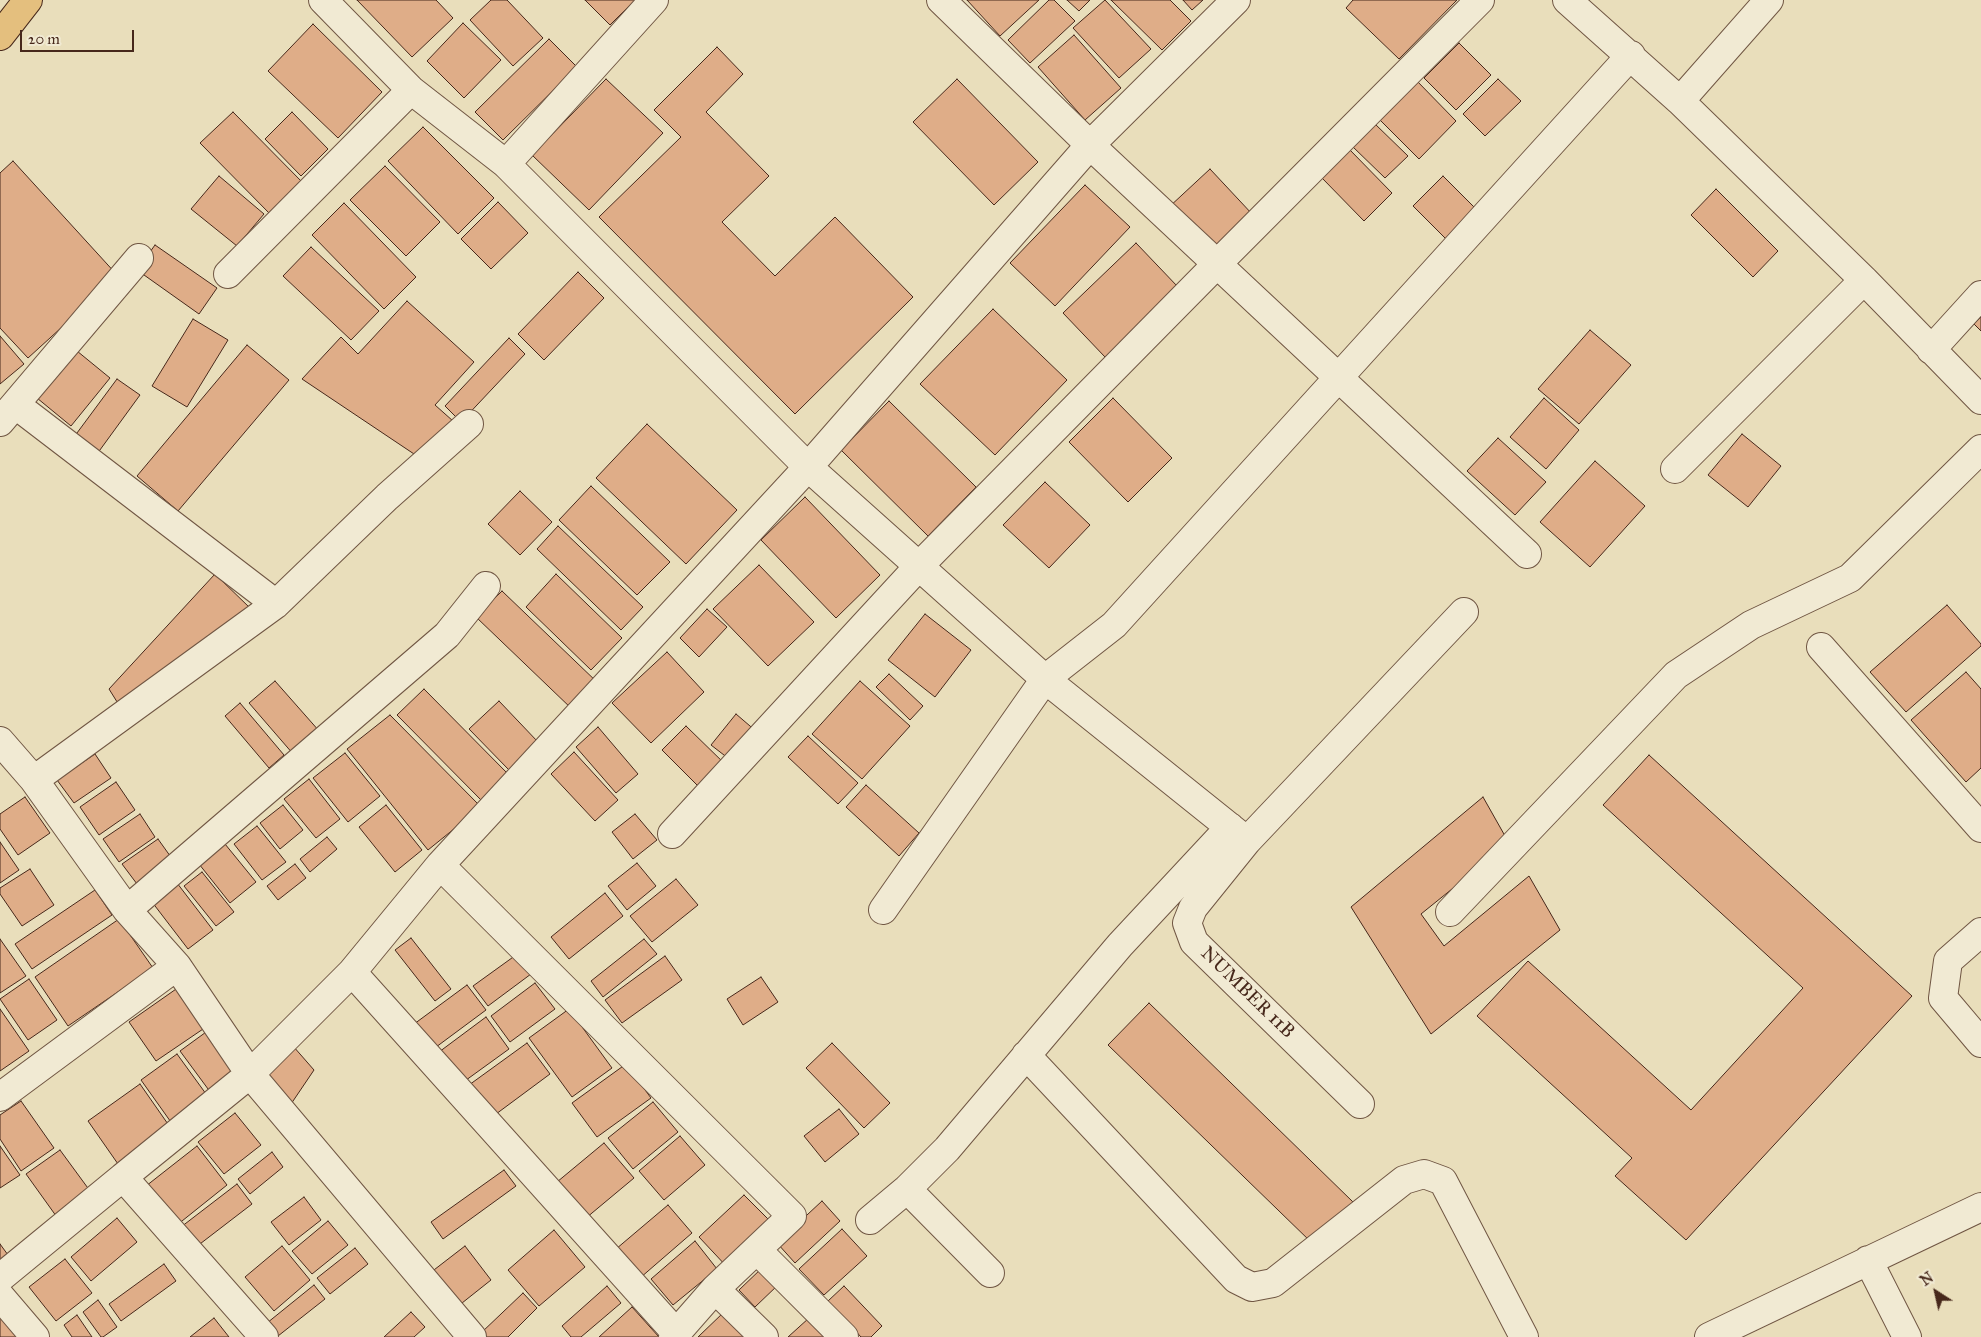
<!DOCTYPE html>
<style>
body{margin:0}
#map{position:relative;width:1981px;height:1337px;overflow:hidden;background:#e9debb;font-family:"IM FELL Great Primer",serif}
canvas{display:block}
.north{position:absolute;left:1911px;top:1267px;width:50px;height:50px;-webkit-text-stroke:4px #f1ead3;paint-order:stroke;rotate:325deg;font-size:14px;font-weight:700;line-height:20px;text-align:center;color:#47281b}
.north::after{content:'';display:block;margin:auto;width:18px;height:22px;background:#47281b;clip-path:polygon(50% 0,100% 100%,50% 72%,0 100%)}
.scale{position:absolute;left:20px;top:30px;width:114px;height:22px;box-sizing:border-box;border:2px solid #47281b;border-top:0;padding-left:6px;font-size:15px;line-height:18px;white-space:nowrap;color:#47281b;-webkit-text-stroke:4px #f1ead3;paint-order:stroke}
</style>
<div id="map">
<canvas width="1981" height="1337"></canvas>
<div class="north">N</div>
<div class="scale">20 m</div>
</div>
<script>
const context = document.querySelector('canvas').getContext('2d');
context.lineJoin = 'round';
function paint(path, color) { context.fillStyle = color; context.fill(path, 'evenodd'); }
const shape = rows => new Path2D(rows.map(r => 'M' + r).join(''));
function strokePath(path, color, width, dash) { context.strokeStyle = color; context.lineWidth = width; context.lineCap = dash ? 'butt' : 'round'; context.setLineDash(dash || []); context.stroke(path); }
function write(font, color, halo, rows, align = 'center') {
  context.font = font + ' "IM FELL Great Primer",serif'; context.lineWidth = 5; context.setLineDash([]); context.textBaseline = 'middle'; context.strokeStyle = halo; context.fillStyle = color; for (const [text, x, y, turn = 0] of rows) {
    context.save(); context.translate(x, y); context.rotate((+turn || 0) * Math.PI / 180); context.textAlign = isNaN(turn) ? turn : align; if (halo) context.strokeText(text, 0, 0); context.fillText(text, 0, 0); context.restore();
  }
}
const building = shape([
 [357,0,436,0,453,18,412,57,357,0],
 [491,0,507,0,543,38,513,66,470,20,491,0],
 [585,0,635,0,610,25,585,0],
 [967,0,1039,0,1000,36,967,0],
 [1049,0,1054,0,1075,21,1030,63,1008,40,1049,0],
 [1067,0,1090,0,1079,11,1067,0],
 [1105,0,1151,49,1119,78,1073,28,1105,0],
 [1111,0,1170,0,1191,21,1162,50,1111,0],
 [1183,0,1203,0,1192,10,1183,0],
 [1353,0,1457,0,1399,59,1346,8,1353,0],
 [463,23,501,60,464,98,427,61,463,23],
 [313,24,382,92,338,138,268,71,313,24],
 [1074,35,1121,88,1085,120,1038,67,1074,35],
 [549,39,577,67,503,140,475,112,549,39],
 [1459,43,1491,75,1456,110,1424,78,1459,43],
 [717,47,743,74,706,112,769,176,722,222,775,276,835,217,913,297,795,414,599,217,681,137,654,110,717,47],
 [606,79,663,133,589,210,532,155,606,79],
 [957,79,1038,162,994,205,913,122,957,79],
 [1498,79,1521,101,1485,136,1463,114,1498,79],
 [1416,80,1456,121,1419,159,1378,118,1416,80],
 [233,112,304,184,271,215,200,143,233,112],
 [292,112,328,149,301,176,265,139,292,112],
 [1374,123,1408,156,1385,178,1352,146,1374,123],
 [423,127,494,198,458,234,388,161,423,127],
 [1350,150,1392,193,1364,221,1322,178,1350,150],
 [13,161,118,276,28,358,0,328,0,173,13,161],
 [385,166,440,222,406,256,350,200,385,166],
 [1210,169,1253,215,1210,253,1168,208,1210,169],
 [219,176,264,214,237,246,191,209,219,176],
 [1443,176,1483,216,1453,246,1413,206,1443,176],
 [1085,185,1130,227,1055,306,1010,263,1085,185],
 [1716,189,1778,251,1753,277,1691,215,1716,189],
 [498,202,528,233,491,269,461,239,498,202],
 [344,203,416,277,384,309,312,235,344,203],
 [1136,243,1178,287,1105,357,1063,313,1136,243],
 [155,245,217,288,199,314,137,270,155,245],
 [311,247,379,311,351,340,283,276,311,247],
 [578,272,604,298,544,360,518,334,578,272],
 [407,301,474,362,435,405,453,421,420,458,302,379,341,337,358,354,407,301],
 [993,309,1067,380,995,455,920,384,993,309],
 [1981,317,1981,331,1974,324,1981,317],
 [193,319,228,340,187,407,152,386,193,319],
 [1590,330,1631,365,1579,424,1538,389,1590,330],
 [0,336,24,364,0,384,0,336],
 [509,338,525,354,461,422,445,406,509,338],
 [247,345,289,380,178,511,137,476,247,345],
 [77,351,110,378,71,426,37,398,77,351],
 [117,379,140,395,97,454,74,437,117,379],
 [1113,398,1172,458,1128,502,1069,442,1113,398],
 [1544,398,1579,430,1546,469,1510,437,1544,398],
 [889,401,976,487,928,536,841,450,889,401],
 [647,424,737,510,686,564,596,478,647,424],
 [1742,434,1781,466,1748,507,1708,475,1742,434],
 [1498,438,1546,482,1515,515,1467,471,1498,438],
 [1595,461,1645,506,1590,567,1540,522,1595,461],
 [1045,482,1090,525,1049,568,1003,525,1045,482],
 [591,486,670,562,637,595,559,520,591,486],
 [520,491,552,522,520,555,488,524,520,491],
 [805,497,880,575,836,618,761,540,805,497],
 [558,526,643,607,621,630,537,549,558,526],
 [759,565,814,622,768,666,713,609,759,565],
 [215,574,250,608,119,705,109,689,215,574],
 [556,574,622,638,591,670,526,607,556,574],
 [502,591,599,684,573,710,476,617,502,591],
 [1947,605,1981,644,1981,646,1906,712,1870,672,1947,605],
 [707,609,727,627,699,657,680,638,707,609],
 [925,614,971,650,935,697,888,660,925,614],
 [667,652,704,692,651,743,612,703,667,652],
 [1966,672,1981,689,1981,768,1966,782,1911,720,1966,672],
 [889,674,923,706,910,720,876,687,889,674],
 [275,681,320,732,294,755,249,703,275,681],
 [860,681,910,726,862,779,812,734,860,681],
 [424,689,510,776,482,801,397,715,424,689],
 [499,701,538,742,509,770,469,729,499,701],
 [240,703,284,755,269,768,225,716,240,703],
 [736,714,757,732,733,762,711,745,736,714],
 [390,715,481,807,428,850,347,749,390,715],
 [686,726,727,766,702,790,662,750,686,726],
 [598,727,638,774,616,793,576,747,598,727],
 [808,736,858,783,838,804,788,757,808,736],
 [574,752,618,800,595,821,551,774,574,752],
 [345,753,380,796,348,822,313,778,345,753],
 [95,754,111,778,74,803,57,780,95,754],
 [1649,755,1912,996,1686,1240,1615,1176,1632,1158,1477,1016,1528,961,1691,1110,1803,988,1603,805,1649,755],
 [309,779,340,819,316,838,284,799,309,779],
 [116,782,135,810,99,835,80,807,116,782],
 [866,785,919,833,899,856,846,807,866,785],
 [25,797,50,833,18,855,0,829,0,814,25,797],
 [1483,797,1509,843,1421,914,1444,946,1529,876,1560,930,1431,1034,1351,907,1483,797],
 [283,805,303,830,280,849,260,823,283,805],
 [386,805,422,850,395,872,359,827,386,805],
 [140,814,155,837,119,862,103,839,140,814],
 [635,814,657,840,633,859,612,832,635,814],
 [257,826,286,862,262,880,234,844,257,826],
 [327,837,337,849,310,872,300,859,327,837],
 [158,839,173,860,137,884,122,864,158,839],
 [0,842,19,870,0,883,0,842],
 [225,844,256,882,230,903,199,864,225,844],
 [637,863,656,886,627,910,608,886,637,863],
 [295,864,306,878,278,900,267,886,295,864],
 [30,869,54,905,22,926,0,894,0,888,30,869],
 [202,872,234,912,216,926,184,886,202,872],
 [676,879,698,905,652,942,630,916,676,879],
 [177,883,213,930,188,949,152,902,177,883],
 [95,890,112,915,32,969,15,944,95,890],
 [605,893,623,916,569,959,551,937,605,893],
 [119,919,153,968,68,1026,35,977,119,919],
 [411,938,451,989,435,1001,395,950,411,938],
 [0,939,26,976,0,993,0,939],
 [644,939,657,954,603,997,591,981,644,939],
 [516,955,531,974,488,1006,473,986,516,955],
 [665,956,682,980,622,1023,605,1000,665,956],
 [761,977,778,1002,743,1025,727,999,761,977],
 [29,979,57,1020,28,1040,0,999,29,979],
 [535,983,555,1009,510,1042,491,1016,535,983],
 [467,985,486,1010,428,1053,410,1027,467,985],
 [179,987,206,1027,156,1061,129,1022,179,987],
 [1149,1003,1353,1202,1312,1243,1108,1045,1149,1003],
 [0,1009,29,1051,0,1071,0,1009],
 [569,1009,612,1068,572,1097,529,1038,569,1009],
 [486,1017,509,1049,462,1083,439,1052,486,1017],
 [213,1027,243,1070,211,1093,180,1051,213,1027],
 [527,1043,550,1074,492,1117,469,1085,527,1043],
 [832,1043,890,1103,864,1128,806,1068,832,1043],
 [293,1046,314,1070,291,1104,262,1073,293,1046],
 [177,1054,209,1098,173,1125,141,1080,177,1054],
 [626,1064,651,1098,597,1137,572,1103,626,1064],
 [140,1084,170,1127,118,1164,88,1121,140,1084],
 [21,1101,54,1148,21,1171,0,1139,0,1115,21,1101],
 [653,1102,678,1132,633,1169,608,1138,653,1102],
 [839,1109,859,1134,825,1162,804,1136,839,1109],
 [235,1113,261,1145,224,1174,198,1142,235,1113],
 [680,1136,705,1165,664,1200,639,1171,680,1136],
 [604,1143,634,1178,586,1218,557,1182,604,1143],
 [0,1146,20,1175,0,1188,0,1146],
 [197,1146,227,1185,177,1225,146,1186,197,1146],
 [60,1150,93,1195,59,1220,26,1174,60,1150],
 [272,1152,283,1167,250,1194,238,1179,272,1152],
 [504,1170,516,1186,443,1239,431,1222,504,1170],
 [237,1184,252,1204,196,1247,181,1227,237,1184],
 [744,1195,774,1225,728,1268,699,1237,744,1195],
 [304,1197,321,1220,289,1245,271,1222,304,1197],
 [822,1201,840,1221,795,1263,777,1243,822,1201],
 [668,1205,692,1233,640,1278,616,1249,668,1205],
 [117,1218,137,1242,91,1281,71,1257,117,1218],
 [328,1221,348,1245,312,1274,292,1251,328,1221],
 [842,1229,867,1256,824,1295,799,1269,842,1229],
 [554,1230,585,1267,539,1306,508,1270,554,1230],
 [695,1241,717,1269,673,1305,651,1279,695,1241],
 [0,1244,8,1255,0,1260,0,1244],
 [282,1246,310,1280,274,1311,245,1277,282,1246],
 [465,1246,491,1280,457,1307,430,1273,465,1246],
 [355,1248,368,1264,330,1294,317,1278,355,1248],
 [65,1259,92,1293,56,1321,29,1287,65,1259],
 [164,1264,176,1281,121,1321,109,1304,164,1264],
 [763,1267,779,1284,755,1307,739,1290,763,1267],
 [314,1285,325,1299,278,1336,267,1323,314,1285],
 [607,1286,621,1303,581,1337,571,1337,562,1326,607,1286],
 [844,1286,882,1326,871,1337,861,1337,828,1301,844,1286],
 [523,1293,537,1308,508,1337,485,1337,481,1333,523,1293],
 [98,1300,117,1327,103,1337,101,1337,83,1312,98,1300],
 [632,1307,659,1337,599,1337,632,1307],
 [0,1312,22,1337,0,1337,0,1312],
 [411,1312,425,1327,414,1337,384,1337,411,1312],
 [724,1312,747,1337,698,1337,724,1312],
 [77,1315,92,1337,72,1337,64,1325,77,1315],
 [214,1318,229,1337,190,1337,214,1318],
 [809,1318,826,1337,788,1337,809,1318]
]);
paint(building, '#dfad88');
strokePath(building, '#47281b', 1);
const minor = shape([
 [323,0,411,90,506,164,808,467,1045,679,1247,841,1193,908,1187,923,1194,942,1360,1104],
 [941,0,1090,145,1527,554],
 [1567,0,1680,101,1864,280,1981,400],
 [1680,101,1769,0],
 [506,164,654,0],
 [228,274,411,90],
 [1931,350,1981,295],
 [16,405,276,604],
 [0,422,139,258],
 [1675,469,1864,280],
 [1821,647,1981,828],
 [0,741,34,780,127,910,177,966,250,1074,472,1337],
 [34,780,276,604,387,497,469,424],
 [672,834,919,566,1217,264,1480,0],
 [1247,841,1464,612],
 [440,865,792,1216,715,1289,673,1337],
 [127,910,447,635,486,586],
 [883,910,1045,679,1114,625,1631,55],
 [1450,912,1676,675,1751,625,1850,578,1981,449],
 [1981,932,1948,961,1943,998,1981,1043],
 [352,972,677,1334],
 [1026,1055,1236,1279,1252,1287,1273,1283,1404,1180,1424,1174,1443,1181,1524,1337],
 [0,1097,177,966],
 [907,1189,990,1273],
 [870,1220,907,1189,947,1149,1120,945,1230,827],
 [757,1250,844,1337],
 [1868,1260,1907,1337],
 [0,1278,123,1177],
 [715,1289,764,1337],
 [0,1296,35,1337],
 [264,1337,123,1177,250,1074,352,972,440,865,808,467,1090,145,1236,0],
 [1709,1337,1981,1207]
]);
const highway = shape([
 [0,36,28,0]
]);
strokePath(minor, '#705643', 30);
strokePath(highway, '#47281b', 30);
strokePath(minor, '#f1ead3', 28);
strokePath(highway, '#e4bf7e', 28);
write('19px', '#47281b', '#f1ead3', [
 ["NUMBER 11B",1247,993,44]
]);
</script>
